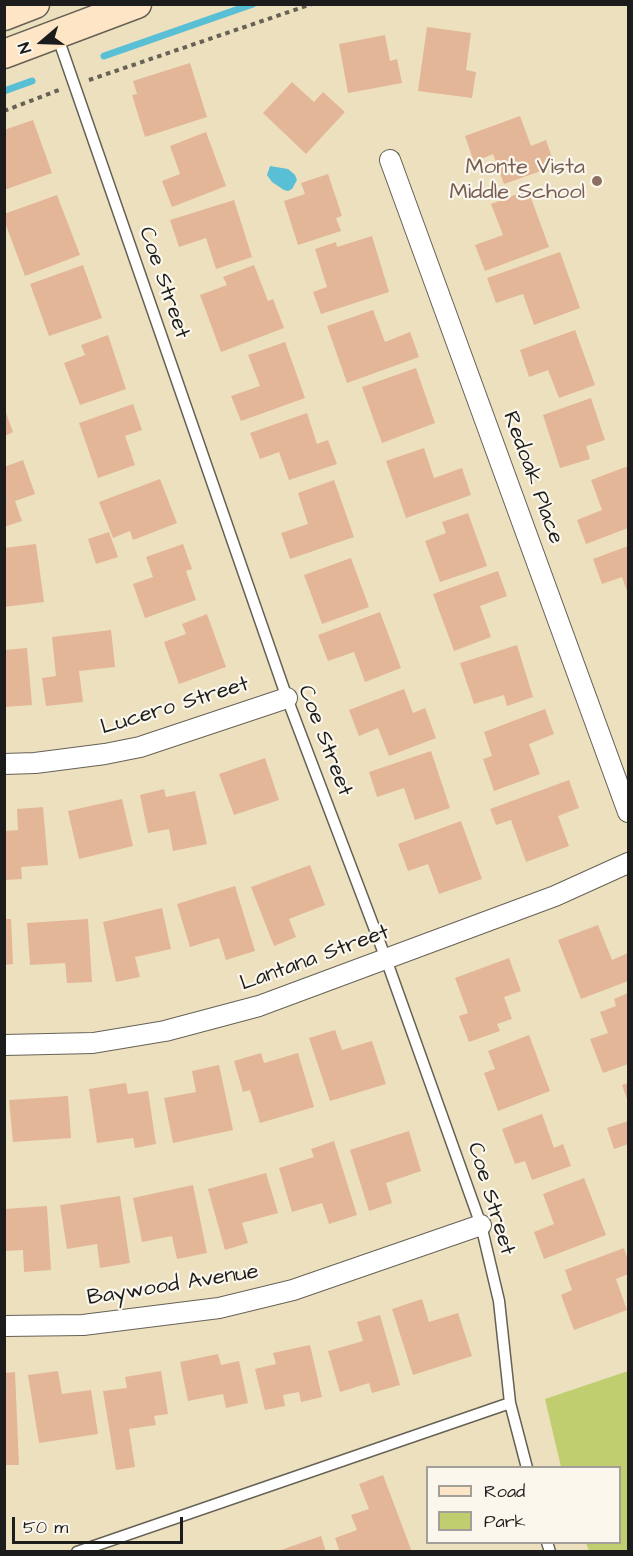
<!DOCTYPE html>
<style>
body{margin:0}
#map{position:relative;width:633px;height:1556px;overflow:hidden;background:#ede0bf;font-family:"Architects Daughter",sans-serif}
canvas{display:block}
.frame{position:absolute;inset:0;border:6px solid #1c1c1c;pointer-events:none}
.legend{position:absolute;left:426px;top:1466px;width:195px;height:78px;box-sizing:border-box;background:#fbf7ec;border:2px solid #a29f99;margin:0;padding:8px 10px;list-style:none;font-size:18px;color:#1c1c1c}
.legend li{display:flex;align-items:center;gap:12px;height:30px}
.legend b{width:30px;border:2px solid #a29f99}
.north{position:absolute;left:12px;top:12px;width:60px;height:60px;-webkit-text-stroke:4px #fbf7ec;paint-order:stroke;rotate:251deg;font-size:16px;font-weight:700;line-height:24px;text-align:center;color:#1c1c1c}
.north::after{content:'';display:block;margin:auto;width:21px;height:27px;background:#1c1c1c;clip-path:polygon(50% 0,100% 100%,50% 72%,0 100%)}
.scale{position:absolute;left:12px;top:1517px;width:171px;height:27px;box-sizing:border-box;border:3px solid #1c1c1c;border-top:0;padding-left:8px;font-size:18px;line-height:21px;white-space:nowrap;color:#1c1c1c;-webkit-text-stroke:4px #fbf7ec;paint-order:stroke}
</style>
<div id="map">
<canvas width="633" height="1556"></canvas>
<div class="frame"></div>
<ul class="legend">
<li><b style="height:8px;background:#fee5c5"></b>Road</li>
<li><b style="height:16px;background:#c1ce6f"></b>Park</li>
</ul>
<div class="north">N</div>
<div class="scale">50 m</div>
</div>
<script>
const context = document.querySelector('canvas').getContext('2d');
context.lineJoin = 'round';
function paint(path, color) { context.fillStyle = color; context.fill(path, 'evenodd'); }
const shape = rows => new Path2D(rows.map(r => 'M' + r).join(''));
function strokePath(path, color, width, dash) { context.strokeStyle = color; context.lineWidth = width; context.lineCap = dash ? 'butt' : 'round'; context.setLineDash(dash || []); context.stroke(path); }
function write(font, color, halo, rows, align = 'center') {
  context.font = font + ' "Architects Daughter",sans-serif'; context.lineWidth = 4.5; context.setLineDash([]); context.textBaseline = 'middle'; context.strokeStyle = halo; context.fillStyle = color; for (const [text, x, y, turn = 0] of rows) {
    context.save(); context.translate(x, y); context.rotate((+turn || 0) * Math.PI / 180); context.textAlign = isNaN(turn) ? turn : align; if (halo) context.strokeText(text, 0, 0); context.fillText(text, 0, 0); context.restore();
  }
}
paint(shape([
 [628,1371,628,1551,589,1551,586,1543,620,1542,620,1468,561,1467,545,1399]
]), '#c1ce6f');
paint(shape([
 [270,166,288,169,295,175,297,180,292,189,288,191,284,190,272,182,267,175]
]), '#58bfd5');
strokePath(shape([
 [104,56,253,4],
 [4,91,32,81]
]), '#58bfd5', 7);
paint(shape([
 [427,27,471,33,466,70,476,72,472,98,418,91],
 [385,35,390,61,397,59,402,83,348,93,339,44],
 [190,63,207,117,145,137,132,95,137,94,133,81],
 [292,82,314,102,323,92,345,112,306,154,263,113],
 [520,116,531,146,546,140,555,166,504,184,493,154,474,162,465,136],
 [33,120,52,173,4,190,4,130],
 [206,132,226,186,172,207,162,181,180,174,170,146],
 [328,174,342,216,336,218,341,231,298,245,284,201,305,194,301,183],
 [528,190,549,247,485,271,475,245,503,235,491,204],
 [57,195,80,255,25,276,4,220,4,214],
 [234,200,252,257,216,269,206,238,179,247,170,220],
 [372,236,389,292,321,314,313,292,327,287,315,249,336,242,337,247],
 [560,252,580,308,534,325,523,294,496,303,487,278],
 [83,265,102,318,49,336,30,284],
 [254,265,268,301,273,299,284,328,221,352,200,295,227,285,223,277],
 [373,310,385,342,410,332,419,357,347,383,327,326],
 [575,330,595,385,559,398,548,370,529,377,520,350],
 [108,335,126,389,80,405,64,363,85,355,81,345],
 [285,342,305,398,241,421,231,396,260,386,248,355],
 [416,368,435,423,382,443,362,387],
 [591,398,605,440,586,446,590,459,560,468,543,415],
 [133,404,142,430,125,436,135,465,98,478,79,423],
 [5,410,13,432,5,436],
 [307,413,317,444,328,440,337,464,289,480,279,452,260,459,250,433],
 [424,448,434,478,462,468,471,495,406,518,386,461],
 [23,460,35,494,15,501,22,521,4,527,4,467],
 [628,466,628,528,586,544,577,520,602,510,591,480],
 [160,479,177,523,133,540,130,531,113,538,99,502],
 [334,480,354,537,290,559,281,533,308,524,298,493],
 [468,513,487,566,440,582,425,541,446,533,442,522],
 [109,532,118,557,96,564,88,539],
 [36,544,44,602,4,607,4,548],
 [183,544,192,569,186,571,196,600,145,618,133,584,153,577,146,557],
 [628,546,628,594,622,577,602,584,593,559],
 [351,558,369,607,322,624,304,575],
 [498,571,507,596,480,606,491,637,454,651,433,594],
 [380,612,401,668,365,682,354,652,328,661,318,635],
 [207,614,226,667,179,684,164,642,186,634,182,624],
 [111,630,115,667,79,671,83,702,46,706,42,678,56,676,52,637],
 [517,645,533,697,507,706,504,695,474,704,460,663],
 [27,648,32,705,4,707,4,650],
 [404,689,413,713,425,708,436,738,389,756,378,728,359,736,349,710],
 [545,709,554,734,529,744,540,774,494,791,483,759,492,756,484,732],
 [431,751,450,808,415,820,404,788,377,797,369,772],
 [265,758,279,800,234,815,219,774],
 [569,780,579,808,558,816,569,846,526,862,511,820,496,825,490,809],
 [164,789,166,797,195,791,207,844,173,851,169,829,148,833,140,795],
 [122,799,133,846,79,859,68,811],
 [43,807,48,865,21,867,22,879,4,880,4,831,18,830,17,809],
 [461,821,482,879,439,894,428,864,408,871,398,844],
 [310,865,325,905,289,919,296,937,274,946,251,887],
 [235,886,255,951,226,960,219,938,190,947,177,904],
 [162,908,171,949,135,957,140,977,116,982,103,922],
 [4,919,11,919,13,964,4,965],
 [88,919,92,982,67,983,65,963,30,965,27,923],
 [598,925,612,960,628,953,628,981,581,999,558,940],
 [509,958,521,991,504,997,512,1019,497,1024,500,1031,469,1042,459,1016,468,1013,455,978],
 [628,993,628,1064,603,1073,590,1039,608,1033,600,1012,616,1006,614,999],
 [335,1030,342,1050,372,1041,386,1084,330,1101,309,1038],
 [529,1035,550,1091,498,1111,484,1073,495,1069,488,1051],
 [261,1053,264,1063,298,1053,314,1107,260,1123,250,1090,243,1092,234,1061],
 [219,1065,233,1130,173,1143,164,1098,196,1092,192,1071],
 [126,1083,128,1094,148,1091,156,1144,135,1148,133,1138,97,1143,89,1089],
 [628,1083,628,1102,622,1085],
 [68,1096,71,1138,13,1142,9,1100],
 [542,1114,554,1148,563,1144,571,1166,532,1180,525,1161,515,1164,502,1129],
 [628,1121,628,1144,614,1149,607,1128],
 [409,1131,421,1171,386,1183,392,1203,369,1211,350,1150],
 [334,1141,357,1215,329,1224,322,1203,292,1212,279,1168,314,1157,311,1149],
 [266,1173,278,1213,242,1223,248,1243,225,1250,208,1189],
 [584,1178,606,1235,544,1259,534,1232,554,1224,543,1194],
 [193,1185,207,1253,177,1259,172,1236,142,1242,133,1198],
 [120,1196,130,1263,100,1268,97,1244,67,1249,60,1205],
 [47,1206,51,1270,24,1272,23,1250,5,1251,5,1209],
 [624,1248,628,1261,628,1274,616,1279,627,1310,574,1330,561,1295,572,1290,565,1270],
 [422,1299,429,1322,458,1313,472,1356,413,1375,392,1309],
 [380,1315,400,1385,372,1393,369,1383,340,1392,328,1351,363,1341,357,1322],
 [310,1345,322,1397,301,1402,299,1392,283,1395,285,1406,265,1410,255,1369,276,1364,273,1353],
 [218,1354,221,1365,239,1361,248,1403,226,1408,223,1394,188,1401,180,1362],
 [58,1371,62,1394,91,1390,98,1434,39,1443,28,1375],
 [161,1371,168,1414,154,1416,156,1425,129,1429,135,1467,116,1470,103,1391,127,1388,125,1377],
 [15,1372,19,1465,4,1465,4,1373],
 [383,1475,412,1552,340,1552,335,1538,357,1530,351,1515,369,1509,359,1484],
 [321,1536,326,1552,278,1552,278,1551]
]), '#e3b697');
const service = shape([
 [57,35,287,698,386,959,481,1225,499,1301,510,1403,527,1468],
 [547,1542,550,1552],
 [77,1552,510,1403]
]);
const minor = shape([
 [390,160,628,812],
 [4,764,35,763,105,754,140,747,287,698],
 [4,1045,93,1043,165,1031,259,1006,555,896,628,863],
 [4,1326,83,1325,219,1308,293,1290,481,1225]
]);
const secondary = shape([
 [4,16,35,4],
 [4,54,137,4]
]);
strokePath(service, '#656155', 13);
strokePath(minor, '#656155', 22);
strokePath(secondary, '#656155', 31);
strokePath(shape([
 [89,80,312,4],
 [4,111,59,90]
]), '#656155', 4, [4.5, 4.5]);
strokePath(service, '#fff', 10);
strokePath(minor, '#fff', 20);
strokePath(secondary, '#fee5c5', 28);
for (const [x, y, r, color] of [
 [597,181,6,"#8d6e63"]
]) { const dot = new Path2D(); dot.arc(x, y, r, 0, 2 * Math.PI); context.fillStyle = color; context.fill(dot); strokePath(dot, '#fbf7ec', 2); }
write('22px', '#785e54', '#fbf7ec', [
 ["Monte Vista",585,168],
 ["Middle School",585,193]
], 'right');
write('22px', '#1c1c1c', '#fbf7ec', [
 ["Coe Street",163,283,71],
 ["Redoak Place",532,478,70],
 ["Lucero Street",175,707,-17],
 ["Coe Street",324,741,69],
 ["Lantana Street",315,959,-20],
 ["Coe Street",490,1199,73],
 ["Baywood Avenue",173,1286,-9]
]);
</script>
